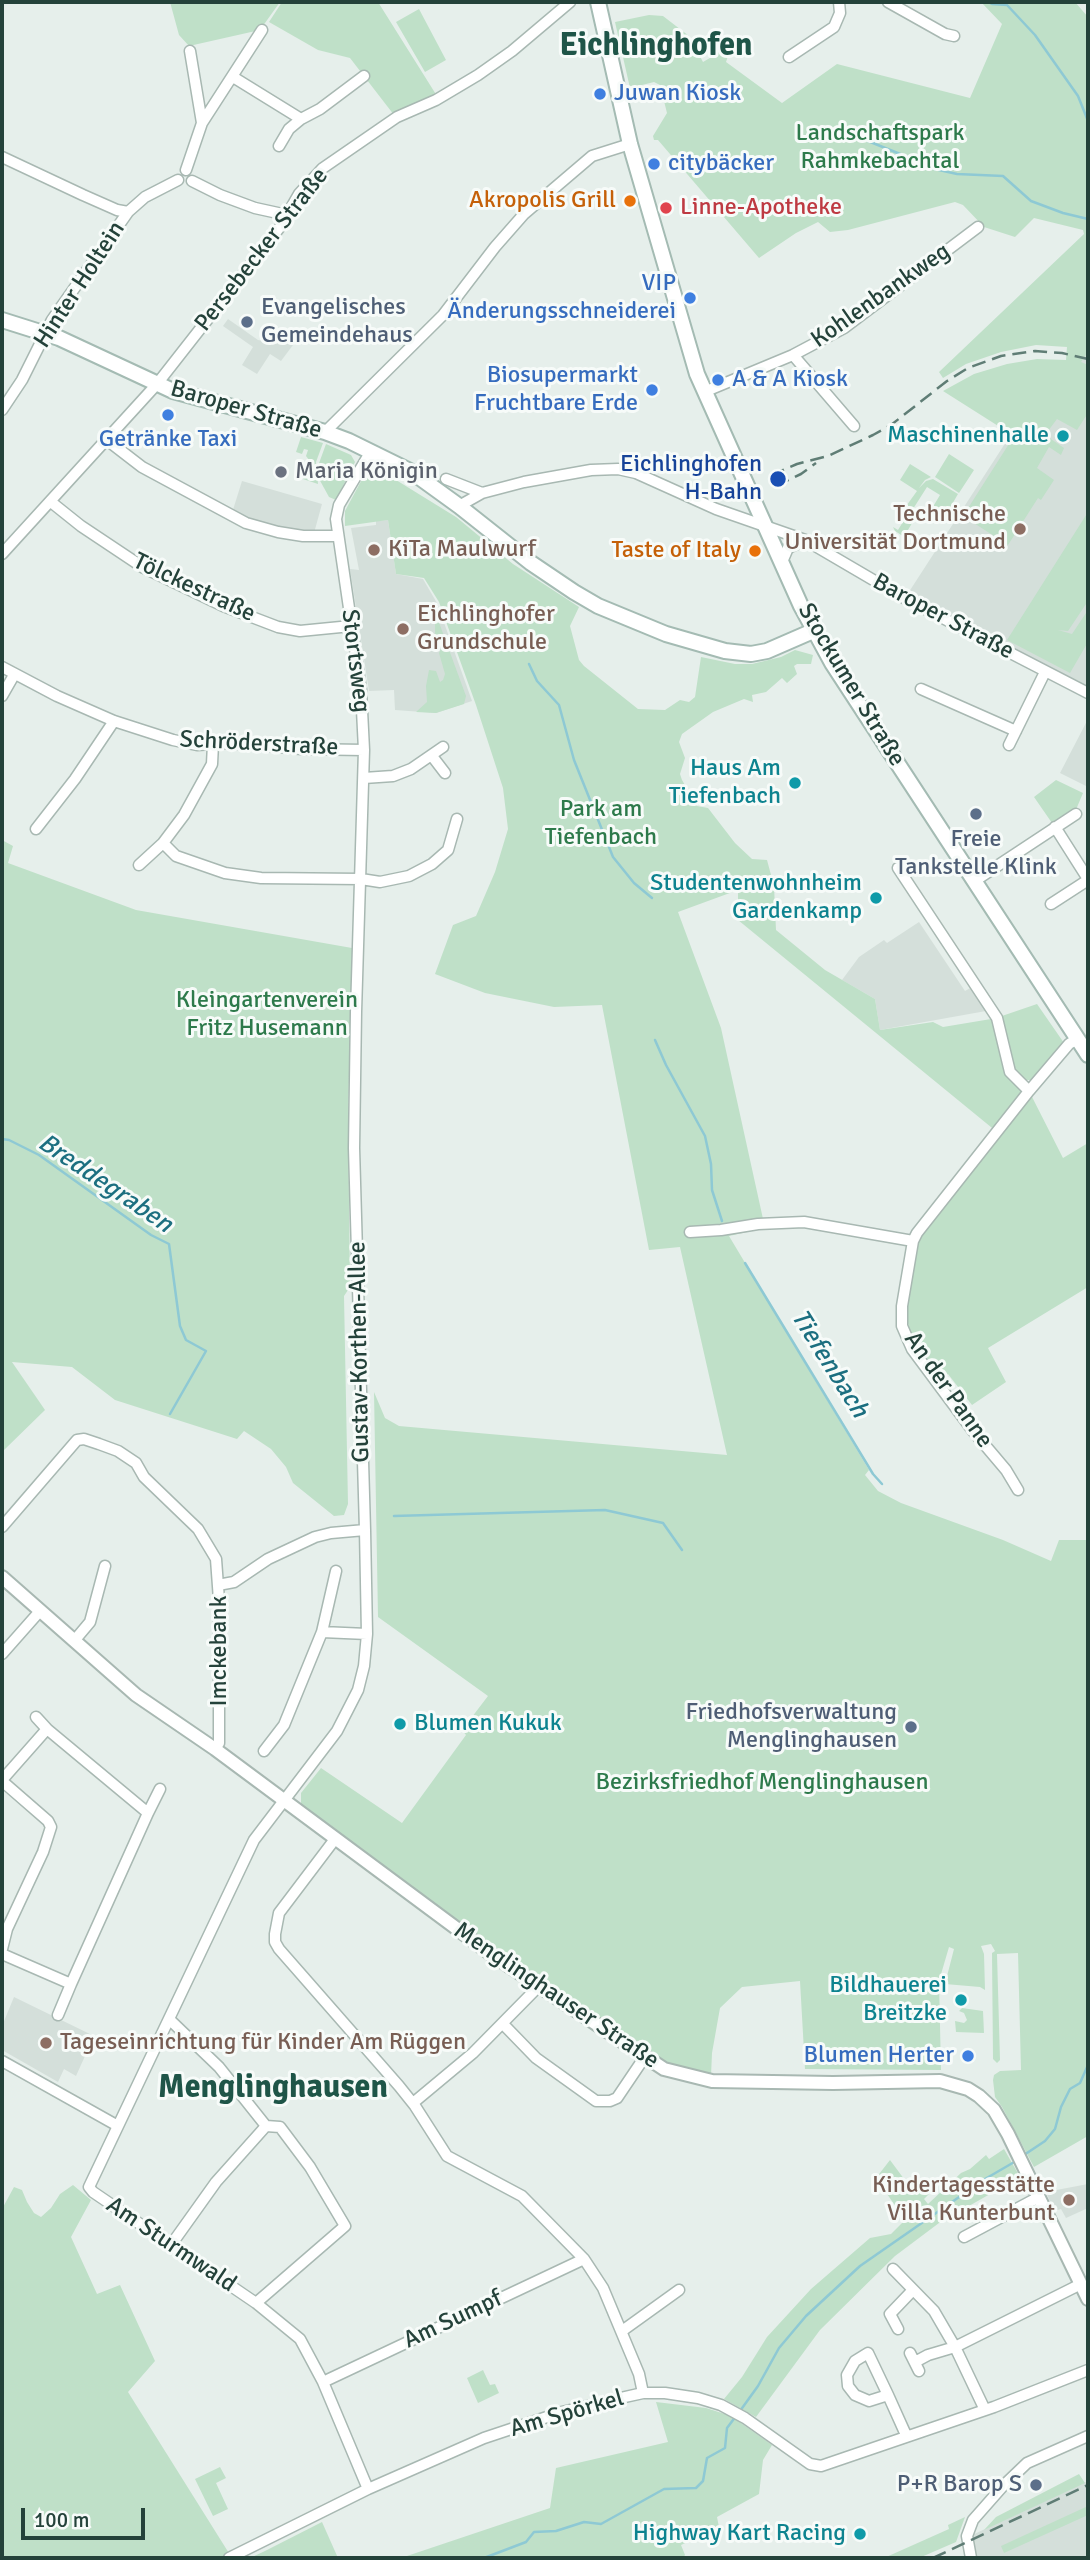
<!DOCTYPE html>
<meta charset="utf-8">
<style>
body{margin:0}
#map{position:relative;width:1090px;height:2560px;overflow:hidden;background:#e6efeb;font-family:Signika,sans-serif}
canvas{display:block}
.frame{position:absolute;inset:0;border:4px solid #24423a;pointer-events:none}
.scale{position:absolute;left:21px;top:2508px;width:124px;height:32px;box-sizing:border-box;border:4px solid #24423a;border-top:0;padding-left:9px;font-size:21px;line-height:24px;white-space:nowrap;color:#24423a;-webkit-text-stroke:5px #f7fbf9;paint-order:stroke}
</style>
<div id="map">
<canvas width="1090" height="2560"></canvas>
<div class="frame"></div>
<div class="scale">100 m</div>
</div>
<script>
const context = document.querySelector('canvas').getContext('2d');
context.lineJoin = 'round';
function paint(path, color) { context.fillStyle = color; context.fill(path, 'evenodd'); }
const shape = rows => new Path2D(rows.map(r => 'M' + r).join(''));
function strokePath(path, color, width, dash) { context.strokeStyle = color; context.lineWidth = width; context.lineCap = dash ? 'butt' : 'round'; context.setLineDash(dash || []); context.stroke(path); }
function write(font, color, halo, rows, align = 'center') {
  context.font = font + ' Signika,sans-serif'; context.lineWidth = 6; context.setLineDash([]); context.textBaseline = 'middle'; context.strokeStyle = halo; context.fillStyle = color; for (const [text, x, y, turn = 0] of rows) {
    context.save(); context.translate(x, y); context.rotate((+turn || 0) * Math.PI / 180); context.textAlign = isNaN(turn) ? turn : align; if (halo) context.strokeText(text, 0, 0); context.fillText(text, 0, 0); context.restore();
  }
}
paint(shape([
 [228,319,258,340,263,341,272,329,284,331,296,341,281,361,270,354,257,374,242,365,253,347,223,326],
 [1088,336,1088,695,905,598,1017,425],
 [242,481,322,504,314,533,271,527,232,513],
 [388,520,396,574,423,579,437,603,472,701,436,713,395,710,394,690,369,691,350,569,359,570,351,528,376,525,376,521],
 [1088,719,1088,787,1060,773],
 [919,922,965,991,972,987,986,1011,880,1030,875,999,842,980,859,957,884,940,887,943],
 [14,1997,94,2036,76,2076,64,2069,58,2082,2,2050,2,2026],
 [1088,2184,1088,2208,1066,2218,1061,2209,1054,2211,1046,2192],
 [1088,2481,1088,2558,974,2558,970,2536]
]), '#d4dfda');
paint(shape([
 [170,2,280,2,260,30,189,46,179,35],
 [282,2,378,2,437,96,394,115,350,58,318,50,269,22],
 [981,2,1075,2,1088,17,1088,352,1081,362,1088,365,1088,413,1077,430,1057,419,1045,435,1064,448,1061,455,1049,447,1037,468,1054,480,1041,500,1038,498,1008,545,963,516,1014,436,943,391,974,374,1007,364,1037,359,1066,360,1067,347,1036,345,1001,352,966,364,943,378,939,372,1084,234,1083,230,1034,218,1015,237,984,227,963,205,955,202,848,230,830,232,818,222,796,233,759,258,658,140,654,140,653,136,667,113,660,85,654,82,630,88,615,22,649,15,663,16,689,36,703,62,715,55,716,48,719,49,728,56,726,62,782,103,837,64,970,98,1002,24],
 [419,9,446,60,425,72,396,22],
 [301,437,323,443,316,462,318,484,303,479,309,460,306,456,308,450,304,449,302,454,296,452],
 [326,444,351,455,355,462,336,500,329,497,318,477,318,466],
 [949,454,974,470,959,493,935,477],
 [910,464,931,477,925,480,919,488,926,481,933,479,958,494,944,518,931,510,940,495,927,487,913,509,918,513,905,535,910,538,909,540,895,531,893,527,898,530,909,512,904,509,917,491,900,480],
 [375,467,456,517,513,564,579,607,570,626,579,660,584,666,638,709,665,710,680,700,689,702,695,697,701,657,735,664,752,664,781,657,795,650,813,655,811,664,797,664,794,666,797,674,787,683,782,678,766,692,752,695,753,702,744,699,713,712,682,734,679,742,685,758,680,774,682,780,697,806,708,808,735,843,752,859,767,860,774,886,776,930,825,970,875,999,880,1030,933,1022,943,1027,997,1018,1010,1072,1029,1091,1063,1158,1088,1143,1088,1287,988,1348,1006,1382,972,1405,948,1374,940,1380,912,1339,907,1319,907,1301,916,1242,997,1132,738,920,738,890,678,912,721,1028,765,1228,729,1236,869,1470,865,1475,878,1491,901,1503,1003,1540,1051,1561,1059,1540,1088,1540,1088,2136,1034,2167,1002,2107,995,2097,993,2080,994,2075,1000,2071,1021,2070,1018,1953,997,1954,1000,2060,997,2063,993,2059,992,1953,995,1951,991,1944,981,1946,984,1954,985,1990,980,1987,945,1984,954,1949,949,1947,939,1981,941,2070,805,2069,800,1981,742,1987,720,2008,712,2053,711,2076,667,2064,543,1984,470,1932,301,1804,301,1793,321,1768,402,1823,466,1735,462,1730,488,1696,378,1617,374,1392,385,1418,399,1426,727,1455,680,1247,649,1250,602,1005,554,1007,485,993,435,974,453,925,476,916,495,872,508,829,503,788,476,705,439,602,424,578,396,574,388,520,345,526,345,511,367,470],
 [1088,512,1088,601,1068,631,1058,630,1072,634,1088,610,1088,642,1070,673,1007,640],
 [435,617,437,617,466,696,464,704,436,713,416,712,427,702,426,686,429,670,436,671,440,682,443,680,445,674,439,653,443,645,437,641,435,635],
 [1056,780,1083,793,1075,812,1058,823,1052,823,1034,797],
 [2,840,13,846,8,863,136,910,352,948,348,1118,350,1287,344,1296,348,1504,344,1515,334,1516,293,1483,286,1467,271,1449,244,1431,237,1439,115,1400,72,1367,12,1362,45,1410,2,1452],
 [1037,1004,1064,1043,1033,1080,1023,1080,1013,1070,999,1017],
 [962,2008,983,2011,984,2033,956,2032,955,2021,964,2023,967,2020,964,2013,959,2011],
 [1004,2149,1020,2177,939,2223,895,2256,820,2330,756,2417,724,2399,742,2377,767,2337,811,2289,870,2238,891,2234,905,2220,876,2178,890,2160,910,2187,919,2182,931,2192,924,2199,928,2204,961,2173,970,2169,986,2155,989,2159],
 [73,2185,91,2200,71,2237,97,2294,120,2285,155,2361,128,2392,232,2558,2,2558,2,2209,14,2187,22,2190,27,2202,34,2213,41,2217,51,2208,60,2194],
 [483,2370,490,2385,495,2384,499,2393,478,2403,467,2378],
 [656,2402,706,2408,731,2416,772,2445,763,2460,759,2494,717,2517,719,2527,681,2545,685,2555,683,2558,401,2558,550,2508,556,2468,668,2442],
 [220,2467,226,2478,216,2483,228,2509,213,2516,195,2479],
 [1079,2474,1085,2483,984,2530,996,2517],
 [1088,2506,1088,2515,1004,2553,1001,2546],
 [965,2517,956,2542,919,2558,884,2558,949,2529,948,2525],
 [322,2522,338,2558,250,2558,265,2551]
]), '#bfe0c8');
strokePath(shape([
 [988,2,992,4,1007,5,1035,35,1078,96,1088,121],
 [863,139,910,158],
 [918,162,930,168,957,174,1003,176,1031,201,1063,213,1088,219],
 [529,664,537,681,559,705,574,760,613,857,634,883,652,898],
 [655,1040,666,1065,705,1136,711,1164,712,1190,722,1221],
 [2,1139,9,1140,39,1155,151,1235,169,1244,180,1326,186,1340,206,1351,170,1414],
 [745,1263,873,1474,882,1484],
 [394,1516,605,1510,663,1523,682,1550],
 [1024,2155,1045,2141,1055,2129,1061,2107,1070,2089,1080,2083,1088,2065],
 [740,2411,758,2386,779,2348,806,2316,860,2266,985,2179,1016,2161],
 [462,2558,484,2558,526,2542,534,2532,556,2531,584,2522,601,2524,664,2489,696,2488,703,2481,707,2458,725,2448,727,2428,736,2416]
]), '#8ec9d4', 2.5);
const minor = shape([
 [888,2,945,34,954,36],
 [190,51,202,123],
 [789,57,834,27,840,13,839,2],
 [233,77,301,119],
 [279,146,289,129,301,119,320,109,364,76],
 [2,157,83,195,117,210,128,212],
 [186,170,202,123,262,30],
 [192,181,220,195,255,208,287,215],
 [793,355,854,426],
 [704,392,793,355,844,328,978,227],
 [2,410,22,380,52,320,128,212,145,197,178,180],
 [325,432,443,315,495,247,524,214,592,156,630,144],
 [107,440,142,467,246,523,278,532,303,536,337,536],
 [446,479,482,493],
 [51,502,81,526,144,568,223,606,278,627,300,631,351,626],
 [459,506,482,493,524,482,591,470,618,469,636,473,716,509,805,540,904,598,1088,693],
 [2,554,157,384,280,227,299,194,323,168,397,117,436,100,478,75,512,51,570,2],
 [782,562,788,548,805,540],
 [2,667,57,696,114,721,173,740,197,745,228,743,302,749,364,750],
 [921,689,1016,731],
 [2,696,14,675],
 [1009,745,1045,672],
 [432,756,445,773],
 [364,778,393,776,411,769,443,747],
 [1055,827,1088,879],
 [36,829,75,779,114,721],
 [163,843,176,856,225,873,261,878,361,879,380,882,409,876,432,864,448,850,457,819],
 [139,865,163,843,184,815,212,764,213,744],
 [898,868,997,1018,1010,1072,1029,1091],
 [976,880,1076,814],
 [1051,904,1088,880],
 [690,1232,721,1230,758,1224,804,1222,913,1241],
 [1018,1490,1006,1470,973,1431,912,1349,902,1326,902,1306,913,1241,917,1233,1029,1091,1069,1044,1077,1039],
 [2,1527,77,1440,84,1439,99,1444,118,1451,136,1463,144,1477,198,1529,216,1559,219,1600,219,1743,215,1749],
 [336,1571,322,1632,367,1634],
 [218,1585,234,1582,268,1559,315,1537,331,1533,365,1530],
 [74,1641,90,1622,105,1566],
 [2,1654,40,1611],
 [36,1717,47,1729],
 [264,1751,284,1725,322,1632],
 [2,1780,47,1729,148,1813,71,1984,2,1954],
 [2,1781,48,1821,51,1827,43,1852,7,1929,2,1949],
 [148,1813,160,1789],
 [335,1839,279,1913,275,1934,275,1942,279,1949,399,2086,415,2106,447,2156,522,2196,584,2259,603,2288,639,2374,643,2393],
 [58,2015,71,1984],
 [169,2019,219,2067,266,2126,280,2127,310,2167,345,2226,256,2303],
 [503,2024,536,2058,596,2101,610,2101,617,2098,644,2058],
 [2,2061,118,2126],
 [413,2103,473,2053,538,1987],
 [964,2237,1039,2197],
 [171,2245,216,2182,266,2126],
 [893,2269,934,2311,955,2347,985,2410],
 [898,2329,890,2314,912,2291],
 [622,2331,679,2290],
 [910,2353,919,2371],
 [915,2362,928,2355,955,2347,1081,2284],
 [323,2382,584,2259],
 [888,2395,869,2401,855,2395,848,2386,847,2375,855,2361,868,2353,888,2395,906,2435],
 [368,2489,323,2382,300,2339,256,2303,93,2192,89,2187,254,1840,337,1731,358,1690,364,1666,367,1634,365,1530,354,1148,356,1012,364,750,361,690,336,519,339,505,371,451],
 [229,2558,368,2489,484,2438,562,2412,616,2399,643,2393,665,2393,698,2398,721,2405,745,2418,810,2464,821,2466,994,2407,1088,2370],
 [971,2558,967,2536,973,2520,1003,2486,1027,2463,1088,2436]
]);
const tertiary = shape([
 [2,1577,136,1695,215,1749,491,1954,664,2069,712,2081,833,2083,940,2081,968,2089,979,2096,994,2110,1008,2134,1088,2299]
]);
const secondary = shape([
 [598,2,630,144,697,374,801,606,832,663,1088,1055],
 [2,320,59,338,173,391,325,432,349,441,412,472,459,506,531,563,574,592,598,606,666,634,725,651,751,654,767,651,813,631]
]);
strokePath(minor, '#a8b8b2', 13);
strokePath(tertiary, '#a8b8b2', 16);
strokePath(secondary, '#a4bbb3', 18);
strokePath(minor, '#fff', 10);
strokePath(tertiary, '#fff', 12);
strokePath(secondary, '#fff', 14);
strokePath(shape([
 [771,475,797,464,828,456,873,435,891,425,947,381,968,368,1001,356,1035,351,1062,353,1088,359],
 [776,486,801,474,816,463],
 [933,2558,1088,2485]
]), '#5f7d75', 2.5, [14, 7]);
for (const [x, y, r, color] of [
 [600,94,7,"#3f7fe0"],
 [654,164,7,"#3f7fe0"],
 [630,201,7,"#e8710a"],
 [666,208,7,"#e0444e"],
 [690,298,7,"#3f7fe0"],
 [247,322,7,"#5c6f8a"],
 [718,380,7,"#3f7fe0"],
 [652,390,7,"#3f7fe0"],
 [168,415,7,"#3f7fe0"],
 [1063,436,7,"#0f9aa8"],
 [281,472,7,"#6b7280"],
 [778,479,9,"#1a4fb4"],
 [1020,529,7,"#8d6e63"],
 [374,550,7,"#8d6e63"],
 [755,551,7,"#e8710a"],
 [403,629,7,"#8d6e63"],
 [795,783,7,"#0f9aa8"],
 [976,814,7,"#5c6f8a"],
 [876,898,7,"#0f9aa8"],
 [400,1724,7,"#0f9aa8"],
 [911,1727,7,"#5c6f8a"],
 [961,2000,7,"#0f9aa8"],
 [46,2043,7,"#8d6e63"],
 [968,2056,7,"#3f7fe0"],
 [1069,2200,7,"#8d6e63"],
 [1036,2485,7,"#5c6f8a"],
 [860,2534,7,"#0f9aa8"]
]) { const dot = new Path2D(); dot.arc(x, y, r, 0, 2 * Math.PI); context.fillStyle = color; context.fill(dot); strokePath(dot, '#f7fbf9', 2.5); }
write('24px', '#366cbe', '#f7fbf9', [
 ["Juwan Kiosk",614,94],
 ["citybäcker",668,164],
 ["VIP",676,284,"right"],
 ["Änderungsschneiderei",676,312,"right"],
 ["Biosupermarkt",638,376,"right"],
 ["Fruchtbare Erde",638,404,"right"],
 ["A & A Kiosk",732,380],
 ["Getränke Taxi",168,440,"center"],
 ["Blumen Herter",954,2056,"right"]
], 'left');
write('24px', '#2d7a4b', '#f7fbf9', [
 ["Landschaftspark",880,134],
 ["Rahmkebachtal",880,162],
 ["Park am",601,810],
 ["Tiefenbach",601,838],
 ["Kleingartenverein",267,1001],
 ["Fritz Husemann",267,1029],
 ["Bezirksfriedhof Menglinghausen",762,1783]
]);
write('24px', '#c56008', '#f7fbf9', [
 ["Akropolis Grill",616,201],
 ["Taste of Italy",741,551]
], 'right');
write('24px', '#be3a42', '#f7fbf9', [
 ["Linne-Apotheke",680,208]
], 'left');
write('24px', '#24423a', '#f7fbf9', [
 ["Persebecker Straße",262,250,-52],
 ["Hinter Holtein",80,285,-57],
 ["Kohlenbankweg",881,296,-35],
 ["Baroper Straße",246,410,16],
 ["Tölckestraße",194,588,25],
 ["Baroper Straße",943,617,28],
 ["Stortsweg",355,661,83],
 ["Stockumer Straße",851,685,59],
 ["Schröderstraße",259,744,3],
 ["Gustav-Korthen-Allee",360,1352,-91],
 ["An der Panne",948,1390,55],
 ["Imckebank",220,1651,-90],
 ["Menglinghauser Straße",556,1996,34],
 ["Am Sturmwald",171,2245,34],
 ["Am Sumpf",453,2320,-25],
 ["Am Spörkel",567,2414,-16]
]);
write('24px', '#4e5e75', '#f7fbf9', [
 ["Evangelisches",261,308,"left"],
 ["Gemeindehaus",261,336,"left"],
 ["Freie",976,840,"center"],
 ["Tankstelle Klink",976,868,"center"],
 ["Friedhofsverwaltung",897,1713],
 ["Menglinghausen",897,1741],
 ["P+R Barop S",1022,2485]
], 'right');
write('24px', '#0d838f', '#f7fbf9', [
 ["Maschinenhalle",1049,436],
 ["Haus Am",781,769],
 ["Tiefenbach",781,797],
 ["Studentenwohnheim",862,884],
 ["Gardenkamp",862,912],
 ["Blumen Kukuk",414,1724,"left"],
 ["Bildhauerei",947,1986],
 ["Breitzke",947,2014],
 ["Highway Kart Racing",846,2534]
], 'right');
write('24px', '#164399', '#f7fbf9', [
 ["Eichlinghofen",762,465],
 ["H-Bahn",762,493]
], 'right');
write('24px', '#5b616d', '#f7fbf9', [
 ["Maria Königin",295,472]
], 'left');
write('24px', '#785e54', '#f7fbf9', [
 ["Technische",1006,515,"right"],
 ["Universität Dortmund",1006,543,"right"],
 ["KiTa Maulwurf",388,550],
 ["Eichlinghofer",417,615],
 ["Grundschule",417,643],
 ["Tageseinrichtung für Kinder Am Rüggen",60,2043],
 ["Kindertagesstätte",1055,2186,"right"],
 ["Villa Kunterbunt",1055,2214,"right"]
], 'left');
write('italic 26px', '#1c6f80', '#f7fbf9', [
 ["Breddegraben",105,1184,34],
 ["Tiefenbach",829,1364,58]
]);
write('bold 32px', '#1f5548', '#f7fbf9', [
 ["Eichlinghofen",656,47],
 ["Menglinghausen",273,2089]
]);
</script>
